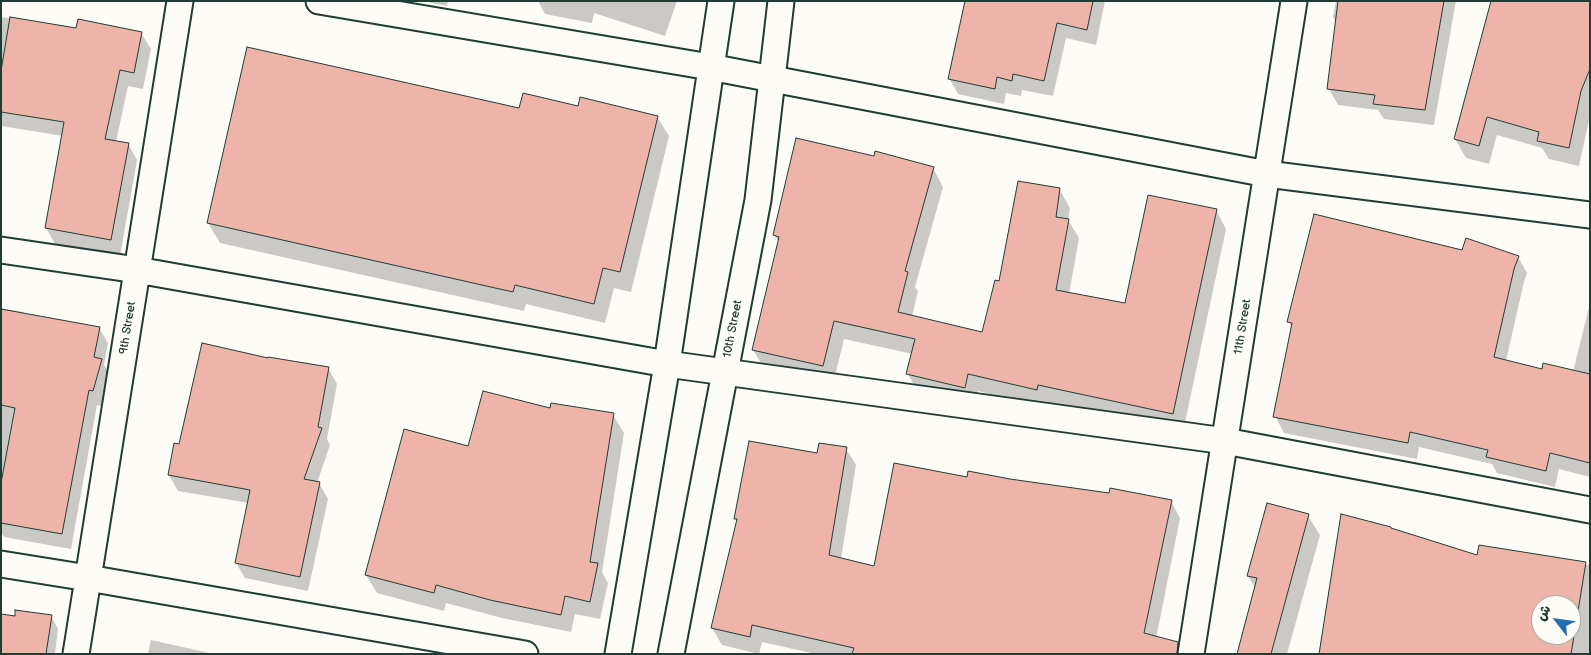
<!DOCTYPE html>
<meta charset="utf-8">
<style>
body{margin:0}
#map{position:relative;width:1591px;height:655px;overflow:hidden;background:#fdfcf7;font-family:"Balsamiq Sans","Playpen Sans Arabic",sans-serif}
canvas{display:block}
.frame{position:absolute;inset:0;border:2px solid #1f3d34;pointer-events:none}
.north{position:absolute;left:1531px;top:595px;width:50px;height:50px;box-sizing:border-box;background:#fdfcf7;border:1px solid #a4b0a9;border-radius:50%;rotate:300deg;font-size:14px;font-weight:700;line-height:20px;text-align:center;color:#1f3d34}
.north::after{content:'';display:block;margin:auto;width:18px;height:22px;background:#1f6fb2;clip-path:polygon(50% 0,100% 100%,50% 72%,0 100%)}
</style>
<div id="map">
<canvas width="1591" height="655"></canvas>
<div class="frame"></div>
<div class="north">ش</div>
</div>
<script>
const context = document.querySelector('canvas').getContext('2d');
context.lineJoin = 'round';
function paint(path, color) { context.fillStyle = color; context.fill(path, 'evenodd'); }
const shape = rows => new Path2D(rows.map(r => 'M' + r).join(''));
function strokePath(path, color, width, dash) { context.strokeStyle = color; context.lineWidth = width; context.lineCap = dash ? 'butt' : 'round'; context.setLineDash(dash || []); context.stroke(path); }
function write(font, color, halo, rows, align = 'center') {
  context.font = font + ' "Balsamiq Sans",sans-serif'; context.lineWidth = 4; context.setLineDash([]); context.textBaseline = 'middle'; context.strokeStyle = halo; context.fillStyle = color; for (const [text, x, y, turn = 0] of rows) {
    context.save(); context.translate(x, y); context.rotate((+turn || 0) * Math.PI / 180); context.textAlign = isNaN(turn) ? turn : align; if (halo) context.strokeText(text, 0, 0); context.fillText(text, 0, 0); context.restore();
  }
}
paint(shape([
 [422,1,448,1,447,6],
 [538,1,677,1,665,36,594,13,592,23,545,14],
 [966,1,1105,1,1096,45,1066,38,1053,96,1022,90,1021,96,1006,93,1004,104,958,94,949,78],
 [1336,1,1456,1,1434,125,1384,119,1378,110,1338,105,1329,89,1337,24,1333,17],
 [1590,1,1590,116,1579,166,1549,159,1542,148,1497,135,1489,164,1466,158,1455,139],
 [1,17,77,29,141,33,151,49,143,89,128,86,116,142,128,144,137,160,120,256,55,244,46,228,63,136,1,126],
 [579,108,657,117,669,136,631,292,614,288,605,323,526,304,524,311,220,243,208,223,520,110],
 [875,157,933,168,943,187,915,287,918,291,912,317,983,334,1000,283,1059,189,1070,208,1068,220,1079,238,1069,294,1126,305,1216,210,1226,229,1183,432,1048,403,1047,408,978,391,975,405,918,392,908,374,913,354,844,339,833,384,764,368,753,350,779,242,774,235],
 [1462,251,1518,257,1527,273,1523,286,1506,361,1543,370,1573,372,1590,303,1590,477,1559,469,1555,487,1497,473,1492,464,1419,447,1417,459,1284,433,1275,416,1292,328,1289,322],
 [1,308,23,312,24,315,99,328,108,343,104,365,110,375,101,406,97,405,71,549,4,537,1,532],
 [269,360,328,368,337,384,327,439,330,445,317,483,319,483,328,499,308,591,245,578,236,563,249,503,178,491,169,475,180,446],
 [551,410,613,415,624,433,602,572,608,583,600,619,575,614,571,632,502,618,446,603,444,611,377,593,366,575,469,447],
 [846,449,856,465,841,559,875,567,968,478,1009,480,1171,501,1180,518,1155,644,1160,654,816,654,762,642,759,654,722,645,712,628,738,522,736,519,818,455],
 [1308,516,1320,535,1287,654,1238,654,1256,589,1248,576],
 [1478,556,1590,565,1590,654,1320,654],
 [1541,605,1571,605,1571,635,1541,635],
 [51,616,58,629,55,654,1,654,16,617],
 [151,640,214,654,148,654]
]), '#0003');
const building = shape([
 [965,1,1093,1,1087,30,1057,23,1044,81,1013,74,1012,81,997,77,995,89,948,79,965,1],
 [1338,1,1444,1,1425,110,1373,104,1375,95,1327,89,1338,1],
 [1491,1,1590,1,1590,69,1581,91,1569,148,1537,141,1539,132,1487,117,1479,146,1454,139,1491,1],
 [10,17,76,28,78,19,142,32,134,73,120,70,105,139,129,143,111,240,45,228,64,122,1,112,1,71,10,17],
 [247,47,519,108,523,93,578,106,580,97,658,116,620,272,603,268,594,304,515,285,513,292,207,223,247,47],
 [796,138,874,156,875,151,934,167,905,271,908,272,898,312,982,332,995,280,999,281,1018,181,1060,188,1056,217,1069,219,1056,290,1125,303,1148,195,1217,209,1173,414,1038,385,1037,390,968,374,965,388,906,374,915,339,834,321,823,366,752,350,779,237,773,235,796,138],
 [1314,214,1462,250,1466,238,1519,256,1514,269,1494,357,1542,369,1543,363,1590,374,1590,463,1550,453,1546,471,1486,457,1488,450,1410,432,1408,443,1273,417,1292,323,1287,322,1314,214],
 [1,309,100,327,94,357,102,359,93,391,89,390,62,534,1,523,1,483,15,408,1,405,1,309],
 [202,343,268,358,268,357,329,367,318,427,322,428,304,479,320,482,300,577,235,563,250,490,168,475,174,443,179,444,202,343],
 [483,391,550,408,551,403,614,413,590,562,598,563,590,602,565,596,561,615,490,600,436,585,434,593,365,575,404,429,468,446,483,391],
 [749,441,817,453,819,443,847,447,829,555,874,566,894,463,967,477,968,471,1010,479,1109,493,1110,488,1172,500,1144,633,1178,642,1177,654,852,654,854,648,752,625,750,637,711,628,737,519,734,519,749,441],
 [1267,503,1309,514,1271,654,1237,654,1257,578,1247,576,1267,503],
 [1341,514,1391,527,1391,528,1477,555,1479,545,1586,562,1571,654,1319,654,1341,514],
 [1541,605,1571,605,1571,635,1541,635,1541,605],
 [15,610,52,615,46,654,1,654,1,614,15,616,15,610]
]);
paint(building, '#eeb4aa');
strokePath(building, '#1f3d34', 1);
const street = shape([
 [319,1,710,67,1267,174,1590,215],
 [1,250,137,270,667,364,1225,441,1590,510],
 [1,564,88,578,525,654],
 [76,654,180,1],
 [618,654,667,364,721,1],
 [671,654,758,200,781,1],
 [1191,654,1294,1]
]);
strokePath(street, '#1f3d34', 29);
strokePath(street, '#fdfcf7', 25);
write('12px', '#1f3d34', '#fdfcf7', [
 ["11th Street",1243,327,-81],
 ["9th Street",128,328,-81],
 ["10th Street",733,329,-79]
]);
</script>
